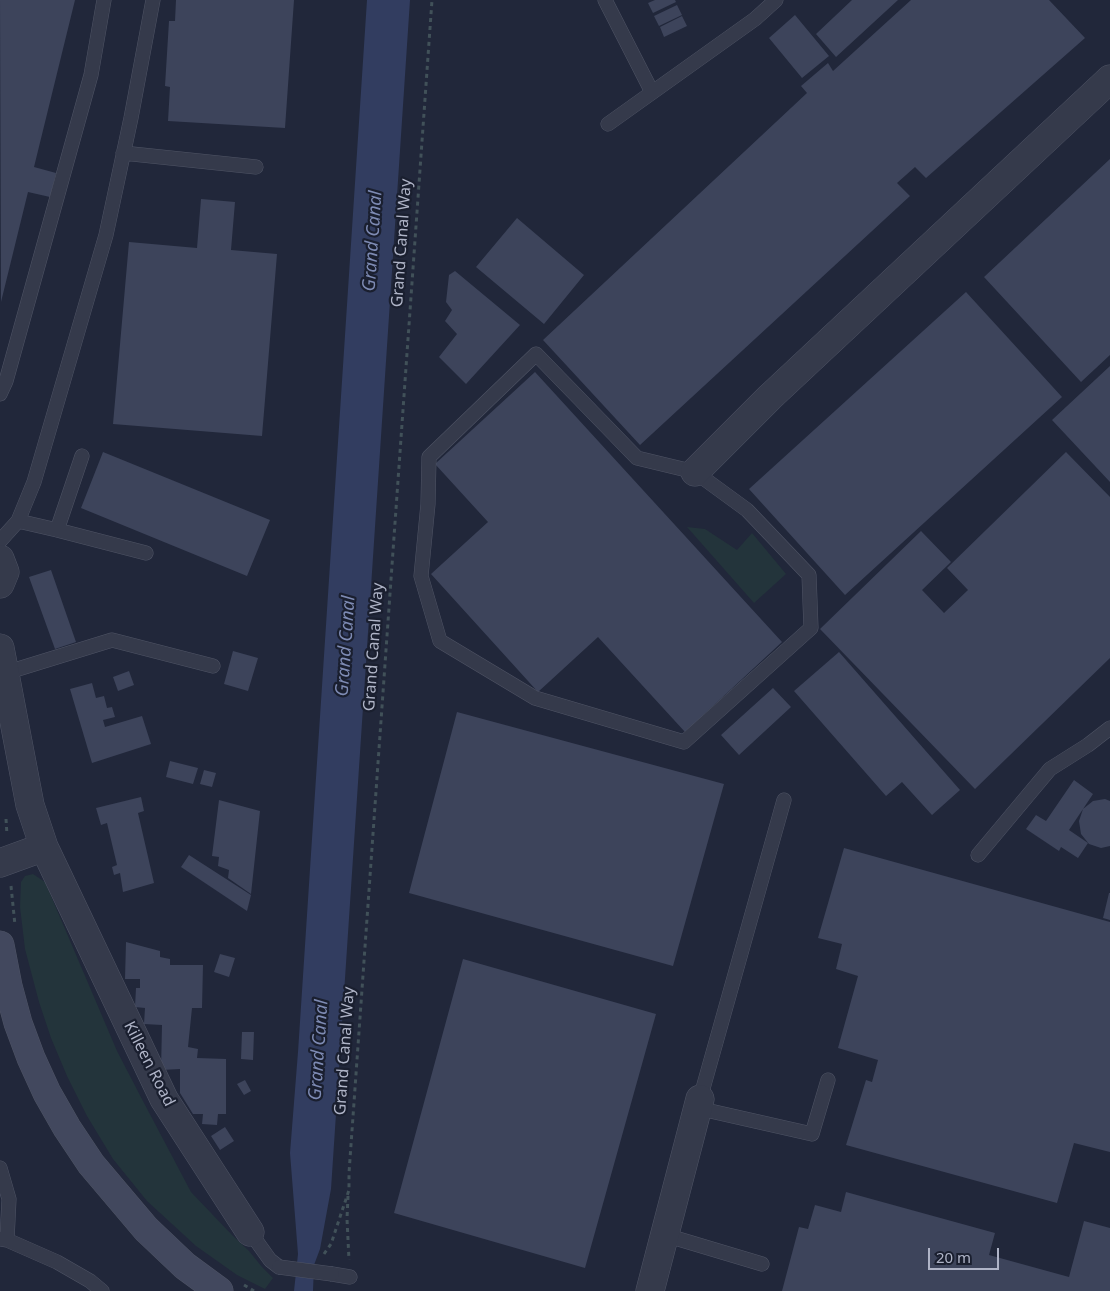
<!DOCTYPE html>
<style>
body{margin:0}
#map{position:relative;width:1110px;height:1291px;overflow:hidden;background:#21273a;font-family:"Noto Sans",sans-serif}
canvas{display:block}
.scale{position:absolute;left:928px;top:1248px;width:71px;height:22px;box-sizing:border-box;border:2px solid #afb4c7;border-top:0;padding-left:6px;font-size:15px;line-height:18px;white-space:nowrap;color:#afb4c7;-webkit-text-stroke:4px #1a1f2f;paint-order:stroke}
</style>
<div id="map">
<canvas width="1110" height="1291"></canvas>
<div class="scale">20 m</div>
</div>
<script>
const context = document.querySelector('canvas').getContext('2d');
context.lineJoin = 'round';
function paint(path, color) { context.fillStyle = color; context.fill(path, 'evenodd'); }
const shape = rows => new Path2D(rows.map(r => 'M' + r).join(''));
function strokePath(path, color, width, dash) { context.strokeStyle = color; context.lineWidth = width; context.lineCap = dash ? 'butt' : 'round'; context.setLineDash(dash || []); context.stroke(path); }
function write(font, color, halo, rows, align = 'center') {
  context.font = font + ' "Noto Sans",sans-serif'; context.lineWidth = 4.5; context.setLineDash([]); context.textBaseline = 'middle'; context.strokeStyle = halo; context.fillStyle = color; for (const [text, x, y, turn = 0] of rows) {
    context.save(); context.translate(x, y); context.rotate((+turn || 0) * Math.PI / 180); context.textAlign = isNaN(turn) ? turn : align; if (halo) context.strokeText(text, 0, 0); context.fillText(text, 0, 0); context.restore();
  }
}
paint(shape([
 [687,527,705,529,737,550,752,533,786,574,754,603],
 [33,874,45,882,117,1051,144,1103,191,1192,232,1235,249,1251,262,1267,273,1278,265,1289,237,1275,196,1246,147,1201,113,1159,87,1116,67,1076,51,1038,39,1002,25,949,20,907,21,882,25,876]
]), '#23343b');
paint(shape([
 [367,0,410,0,331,1189,320,1249,314,1265,313,1291,294,1291,298,1254,290,1153,298,1052]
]), '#323d60');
paint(shape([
 [0,0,75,0,34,167,56,173,50,197,28,192,1,302],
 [176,0,294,0,285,128,168,121,170,87,165,86,169,21,175,21],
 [655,0,675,0,676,2,653,13,648,3],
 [852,0,898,0,836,57,816,34],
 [911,0,1049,0,1085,38,926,178,915,167,897,183,910,196,640,445,543,340,807,93,801,86,828,63,833,71],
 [677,5,682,15,659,26,654,16],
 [795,15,829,56,802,78,769,38],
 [682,16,687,26,664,37,660,27],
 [1110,159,1110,355,1081,382,984,277],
 [201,199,235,202,231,250,277,254,262,436,113,424,129,242,197,248],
 [517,218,584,275,544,324,476,267],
 [455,271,520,325,466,384,439,357,457,334,445,321,452,310,446,302,449,275],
 [966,292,1062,397,845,595,749,489],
 [1110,366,1110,482,1052,420],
 [535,372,782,642,685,732,598,637,538,692,431,574,488,522,435,464],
 [103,452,270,520,247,576,81,508],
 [1066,452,1110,497,1110,658,975,789,820,629,921,531,951,562,922,590,944,613,968,590,947,568],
 [51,570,76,642,55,649,29,577],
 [233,651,258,658,248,691,224,684],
 [839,652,960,790,932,815,902,782,886,796,794,691],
 [129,671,134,685,118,691,113,677],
 [92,683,96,698,104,696,107,708,112,707,115,717,103,720,105,727,142,716,151,744,92,763,70,689],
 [773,688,791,707,739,755,721,735],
 [457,712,724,784,673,966,409,893],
 [170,761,198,768,193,784,166,777],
 [204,770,216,773,212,787,200,784],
 [1074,780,1093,794,1069,830,1088,843,1078,858,1061,847,1059,851,1026,829,1036,815,1046,821],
 [141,797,144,811,138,813,154,883,123,892,120,873,114,875,112,867,117,865,107,823,101,825,96,808],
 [1105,799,1110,801,1110,846,1101,848,1089,844,1081,834,1079,821,1083,809,1093,801],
 [219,800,260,811,251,894,228,878,229,870,218,866,219,857,212,856],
 [844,848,1110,922,1110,1152,1074,1143,1057,1203,846,1145,866,1080,872,1082,878,1060,838,1048,858,976,836,969,842,944,818,938],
 [189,855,251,895,247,911,181,867],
 [1109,893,1110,893,1110,920,1103,918],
 [126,942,160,951,160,957,170,959,170,965,203,965,202,1008,192,1008,188,1047,198,1049,197,1058,226,1059,226,1114,218,1114,217,1125,202,1124,203,1114,193,1114,180,1093,180,1069,161,1070,162,1025,144,1024,145,1008,135,1007,136,988,140,988,140,979,125,979],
 [220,954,235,958,229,977,214,972],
 [463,959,656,1014,585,1268,394,1213],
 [242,1032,254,1032,253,1060,241,1059],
 [245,1080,251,1091,244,1095,237,1084],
 [225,1127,234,1141,220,1150,211,1136],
 [846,1192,995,1233,989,1255,1069,1277,1084,1221,1110,1228,1110,1291,782,1291,799,1227,808,1229,815,1205,841,1212]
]), '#3d445b');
const lane = shape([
 [605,0,652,92],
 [608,124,755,19,776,0],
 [123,153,256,167],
 [536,354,637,458,695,472,747,510,809,575,811,628,684,742,535,698,440,641,421,576,428,504,429,457,536,354],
 [0,394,6,381,91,75,104,0],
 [18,521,57,530,146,553],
 [57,530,82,456],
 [0,541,18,521,34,482,106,235,131,118,153,0],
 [5,673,112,640,213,666],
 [978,855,1050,769,1088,745,1110,728],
 [700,1099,784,800],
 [697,1108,812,1134,828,1080],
 [0,1168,9,1199,7,1240],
 [250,1232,270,1260,279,1267],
 [665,1235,762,1264],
 [0,1239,7,1240,57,1262,90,1281,102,1291],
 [332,1274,350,1277]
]);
const street = shape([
 [695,472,770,397,1110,79],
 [0,559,5,572,0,584],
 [0,648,30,805,44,847,164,1099,250,1232],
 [0,863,44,847],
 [650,1291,700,1099]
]);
const secondary = shape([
 [0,945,8,986,18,1023,31,1058,47,1093,67,1128,91,1164,146,1229,185,1266,219,1291]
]);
strokePath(lane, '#4f5465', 15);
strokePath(street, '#4f5465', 29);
strokePath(secondary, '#4f5465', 29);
strokePath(shape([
 [6,819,7,835],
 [11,886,15,925],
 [348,1196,347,1219,349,1260],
 [324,1254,331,1244,349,1190,349,1173,432,0],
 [244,1285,254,1291]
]), '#415159', 3, [4, 4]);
strokePath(lane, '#353a4b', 14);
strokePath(street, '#353a4b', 28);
strokePath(secondary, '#42485e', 28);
const laneBridge = shape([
 [279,1267,332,1274]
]);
strokePath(laneBridge, '#4f5465', 15, []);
strokePath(laneBridge, '#353a4b', 14);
write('16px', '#afb4c7', '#1a1f2f', [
 ["Grand Canal Way",402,243,-86],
 ["Grand Canal Way",374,647,-86],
 ["Grand Canal Way",345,1051,-86],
 ["Killeen Road",149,1064,63]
]);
write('italic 18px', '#7e8bb4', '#1a1f2f', [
 ["Grand Canal",373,241,-86],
 ["Grand Canal",346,646,-86],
 ["Grand Canal",319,1050,-86]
]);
</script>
